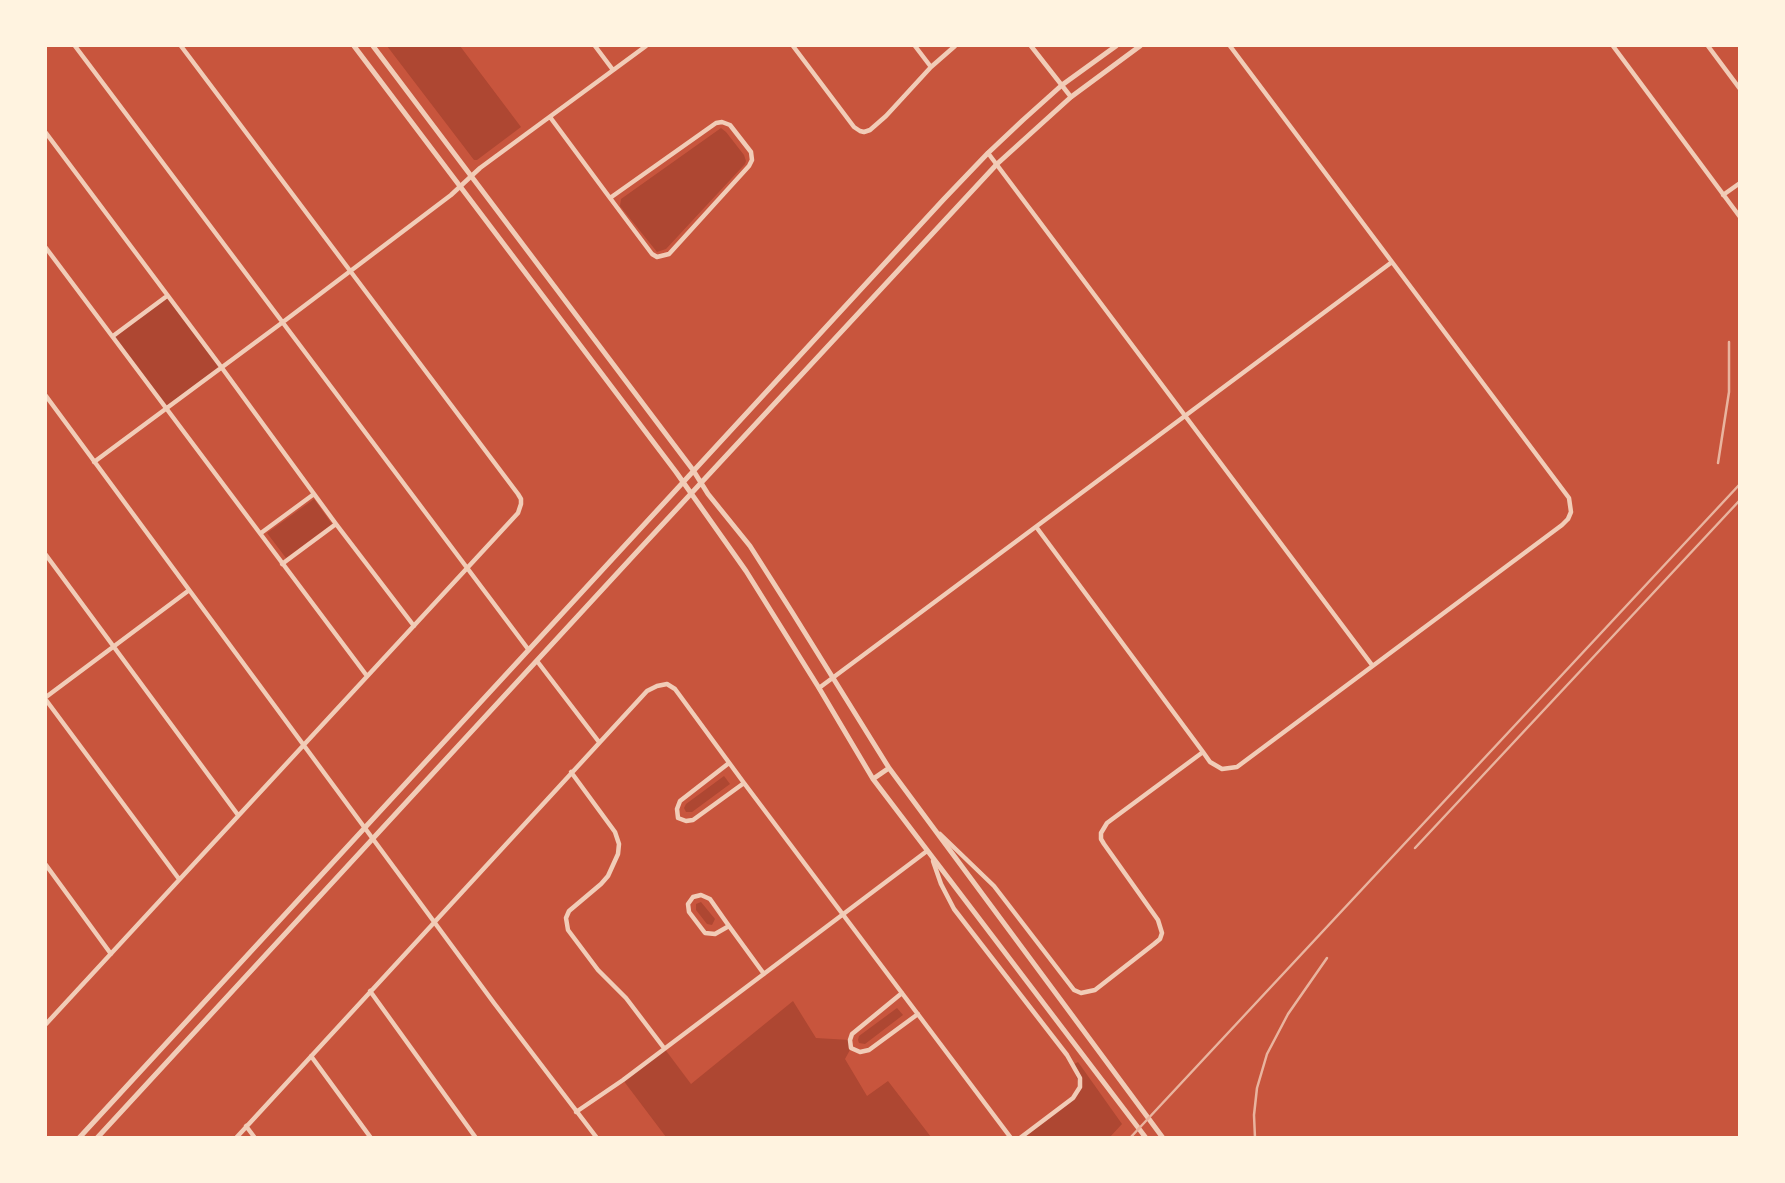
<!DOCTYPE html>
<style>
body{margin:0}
#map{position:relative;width:1785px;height:1183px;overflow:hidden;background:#c8553d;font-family:"IBM Plex Serif",serif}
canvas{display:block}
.frame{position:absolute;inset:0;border:47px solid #fff3e0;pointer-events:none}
</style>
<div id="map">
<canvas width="1785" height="1183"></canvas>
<div class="frame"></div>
</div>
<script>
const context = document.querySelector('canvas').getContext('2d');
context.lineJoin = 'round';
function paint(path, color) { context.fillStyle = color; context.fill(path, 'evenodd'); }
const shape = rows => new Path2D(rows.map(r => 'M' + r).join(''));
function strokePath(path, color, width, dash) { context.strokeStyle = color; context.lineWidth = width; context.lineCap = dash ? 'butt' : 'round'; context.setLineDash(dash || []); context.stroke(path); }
paint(shape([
 [387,46,460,46,521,127,477,160,474,160],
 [721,128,726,132,744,155,746,161,745,164,666,249,657,252,620,206,621,199],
 [167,296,222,368,166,410,113,336],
 [314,499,332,524,286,558,267,533],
 [724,776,730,784,692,812,686,812,684,808,686,804],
 [701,902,715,919,712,925,707,924,696,910,696,904],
 [793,1001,816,1038,850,1040,851,1048,845,1059,867,1096,888,1081,931,1137,666,1137,623,1080,664,1048,691,1084],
 [897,1008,903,1015,865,1044,859,1043,858,1040,859,1036],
 [1078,1062,1122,1124,1110,1137,1020,1138,1073,1098,1080,1087,1072,1065]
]), '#ae4732');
strokePath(shape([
 [75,46,528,649],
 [595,46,613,70],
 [793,46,854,127,860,131,864,132,870,130,886,116,931,67,955,46],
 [915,46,931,67],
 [1031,46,1071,97],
 [1613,46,1740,217],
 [1708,46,1740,89],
 [550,117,610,198,652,254,657,257,669,254,749,166,752,160,751,152,730,125,722,122,716,123,610,198],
 [46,133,222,368,336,524,414,626],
 [988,153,1372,665],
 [1723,195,1740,183],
 [46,248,367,676],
 [113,336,167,296],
 [46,396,494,1003,597,1138],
 [94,462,283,322,451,195,480,168,646,46],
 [1037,528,1203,752],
 [261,533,314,494],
 [46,555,238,815],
 [282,564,336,524],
 [537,661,599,742],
 [819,688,1392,262],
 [46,697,188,591],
 [46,700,179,879],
 [729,763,680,801,677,809,678,818,686,821,693,820,744,783],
 [571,772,615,832,619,844,618,854,608,876,601,884,569,911,566,918,568,930,598,970,626,998,664,1048],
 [940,834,994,886,1074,990,1081,993,1095,990,1154,944,1160,939,1162,933,1158,920,1104,844,1101,839,1101,833,1107,823,1203,752,1210,762,1222,769,1237,767,1562,525,1568,519,1571,512,1569,498,1230,46],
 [933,861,941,884,954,909,1067,1055,1080,1078,1080,1087,1073,1098,1020,1138],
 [46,865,111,954],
 [729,926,715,934,705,933,689,912,688,904,693,897,701,895,710,899,729,926,764,974],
 [370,991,476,1138],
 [902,993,852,1034,850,1040,851,1048,860,1052,869,1050,918,1014],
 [46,1024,518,513,521,504,521,499,518,494,181,46],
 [311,1056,371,1138],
 [576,1112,623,1080,927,851],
 [246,1126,255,1138],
 [236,1138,647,691,657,686,667,684,675,689,744,783,1011,1138]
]), '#f1ccb7', 4.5);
strokePath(shape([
 [354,46,676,472,746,571,819,688,873,779,1146,1138],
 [373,46,693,470,708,494,750,546,792,612,889,768,1163,1138],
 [873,779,889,768],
 [79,1138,944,199,988,153,1023,120,1062,85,1116,46],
 [97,1138,635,554,997,164,1071,97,1140,46]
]), '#f1ccb7', 5);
strokePath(shape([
 [1718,463,1729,392,1729,342],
 [1415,848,1740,500],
 [1130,1138,1740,484],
 [1255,1138,1254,1115,1257,1088,1267,1054,1288,1014,1327,958]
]), '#e9b49f', 2.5);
</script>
